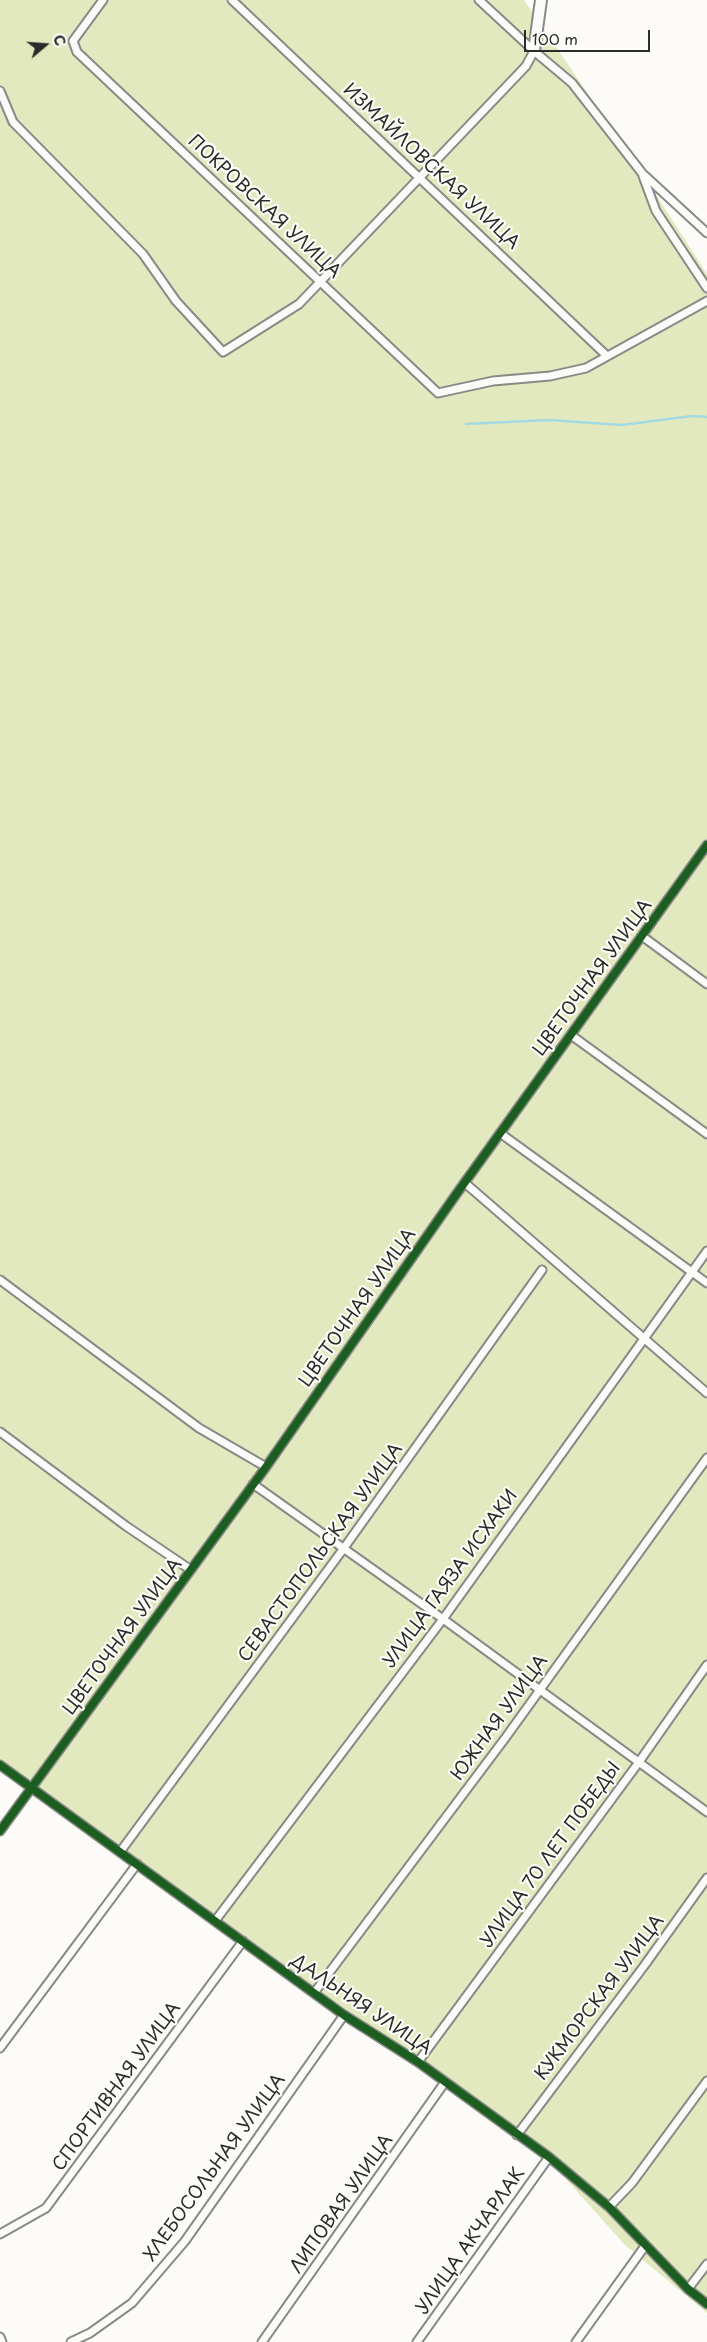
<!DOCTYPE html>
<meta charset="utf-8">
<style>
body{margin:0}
#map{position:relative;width:707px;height:2342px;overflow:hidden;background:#fcfbf8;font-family:"Playpen Sans",sans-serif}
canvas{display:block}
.north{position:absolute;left:20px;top:20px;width:50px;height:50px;-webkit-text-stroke:4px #fdfcf7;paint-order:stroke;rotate:72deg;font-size:14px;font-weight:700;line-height:20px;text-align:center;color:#2b2b2b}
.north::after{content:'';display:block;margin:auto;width:18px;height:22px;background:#2b2b2b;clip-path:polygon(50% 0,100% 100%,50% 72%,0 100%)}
.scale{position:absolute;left:524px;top:30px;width:126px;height:22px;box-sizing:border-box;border:2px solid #2b2b2b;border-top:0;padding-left:6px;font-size:15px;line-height:18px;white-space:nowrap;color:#2b2b2b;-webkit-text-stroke:4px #fdfcf7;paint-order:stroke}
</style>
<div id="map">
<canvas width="707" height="2342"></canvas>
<div class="north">С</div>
<div class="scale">100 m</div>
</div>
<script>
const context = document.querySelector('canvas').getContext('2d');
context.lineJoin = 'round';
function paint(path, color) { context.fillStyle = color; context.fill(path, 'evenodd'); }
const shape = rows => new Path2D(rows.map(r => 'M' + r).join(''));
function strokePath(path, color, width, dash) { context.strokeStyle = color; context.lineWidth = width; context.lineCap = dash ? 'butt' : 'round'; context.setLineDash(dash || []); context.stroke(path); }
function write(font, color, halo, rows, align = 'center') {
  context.font = font + ' "Playpen Sans",sans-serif'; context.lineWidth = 4.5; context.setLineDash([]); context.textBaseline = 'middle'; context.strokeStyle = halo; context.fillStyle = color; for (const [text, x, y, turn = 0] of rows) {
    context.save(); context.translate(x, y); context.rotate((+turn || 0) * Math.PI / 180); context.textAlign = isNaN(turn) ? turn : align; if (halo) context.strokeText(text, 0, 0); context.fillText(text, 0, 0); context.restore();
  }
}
paint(shape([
 [0,0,524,0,642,173,707,274,707,2313,625,2245,539,2149,108,1837,0,1765]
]), '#e3e9be');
strokePath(shape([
 [466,424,549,420,622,425,692,416,707,417]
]), '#a2dae0', 2.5);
const street = shape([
 [103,0,73,41,77,52,438,393,493,381,550,376,586,368,707,301],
 [232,0,607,356],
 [479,0,534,51,572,83,642,173,707,233],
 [0,91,13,122,143,254,176,301,223,352,299,304,526,66,534,51],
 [643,176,656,211,707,288],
 [642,936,707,984],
 [571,1035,707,1134],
 [500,1133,707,1283],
 [465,1183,707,1393],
 [0,1280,199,1428,266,1467],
 [0,1432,126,1526,191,1570],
 [253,1484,443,1619,707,1812],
 [0,1765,344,2015,418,2062,549,2157,609,2207,688,2289,707,2304],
 [0,1831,266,1467,455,1196,707,845],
 [120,1852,344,1548,542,1270],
 [215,1921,443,1619,707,1251],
 [314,1993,506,1737,707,1458],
 [0,2048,137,1864],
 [418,2062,639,1762,707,1665],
 [517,2135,644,1966,707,1878],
 [609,2207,632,2183,707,2081],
 [0,2234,46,2208,243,1941],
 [688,2289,707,2264],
 [0,2337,2,2342],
 [71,2342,90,2333,132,2303,185,2241,344,2015],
 [262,2342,445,2082],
 [417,2342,549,2157],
 [576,2342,645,2246]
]);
const secondary = shape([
 [534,51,541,0]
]);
strokePath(street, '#898987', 11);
strokePath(secondary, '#898987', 14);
strokePath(street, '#fbfbf9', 7);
strokePath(secondary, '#fbfbf9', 10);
strokePath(shape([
 [0,1765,344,2015,418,2062,549,2157,609,2207,688,2289,707,2304],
 [0,1831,266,1467,455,1196,707,845]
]), '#1b5e20', 8);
write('18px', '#2b2b2b', '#fdfcf7', [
 ["ИЗМАЙЛОВСКАЯ УЛИЦА",431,167,43],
 ["ПОКРОВСКАЯ УЛИЦА",264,207,43],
 ["ЦВЕТОЧНАЯ УЛИЦА",593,978,-54],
 ["ЦВЕТОЧНАЯ УЛИЦА",358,1308,-55],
 ["СЕВАСТОПОЛЬСКАЯ УЛИЦА",321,1553,-54],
 ["УЛИЦА ГАЯЗА ИСХАКИ",451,1579,-54],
 ["ЦВЕТОЧНАЯ УЛИЦА",123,1637,-54],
 ["ЮЖНАЯ УЛИЦА",500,1718,-54],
 ["УЛИЦА 70 ЛЕТ ПОБЕДЫ",551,1855,-54],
 ["КУКМОРСКАЯ УЛИЦА",600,1998,-53],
 ["ДАЛЬНЯЯ УЛИЦА",361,2005,34],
 ["СПОРТИВНАЯ УЛИЦА",117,2087,-54],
 ["ХЛЕБОСОЛЬНАЯ УЛИЦА",215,2168,-54],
 ["ЛИПОВАЯ УЛИЦА",342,2204,-55],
 ["УЛИЦА АКЧАРЛАК",471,2241,-55]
]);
</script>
